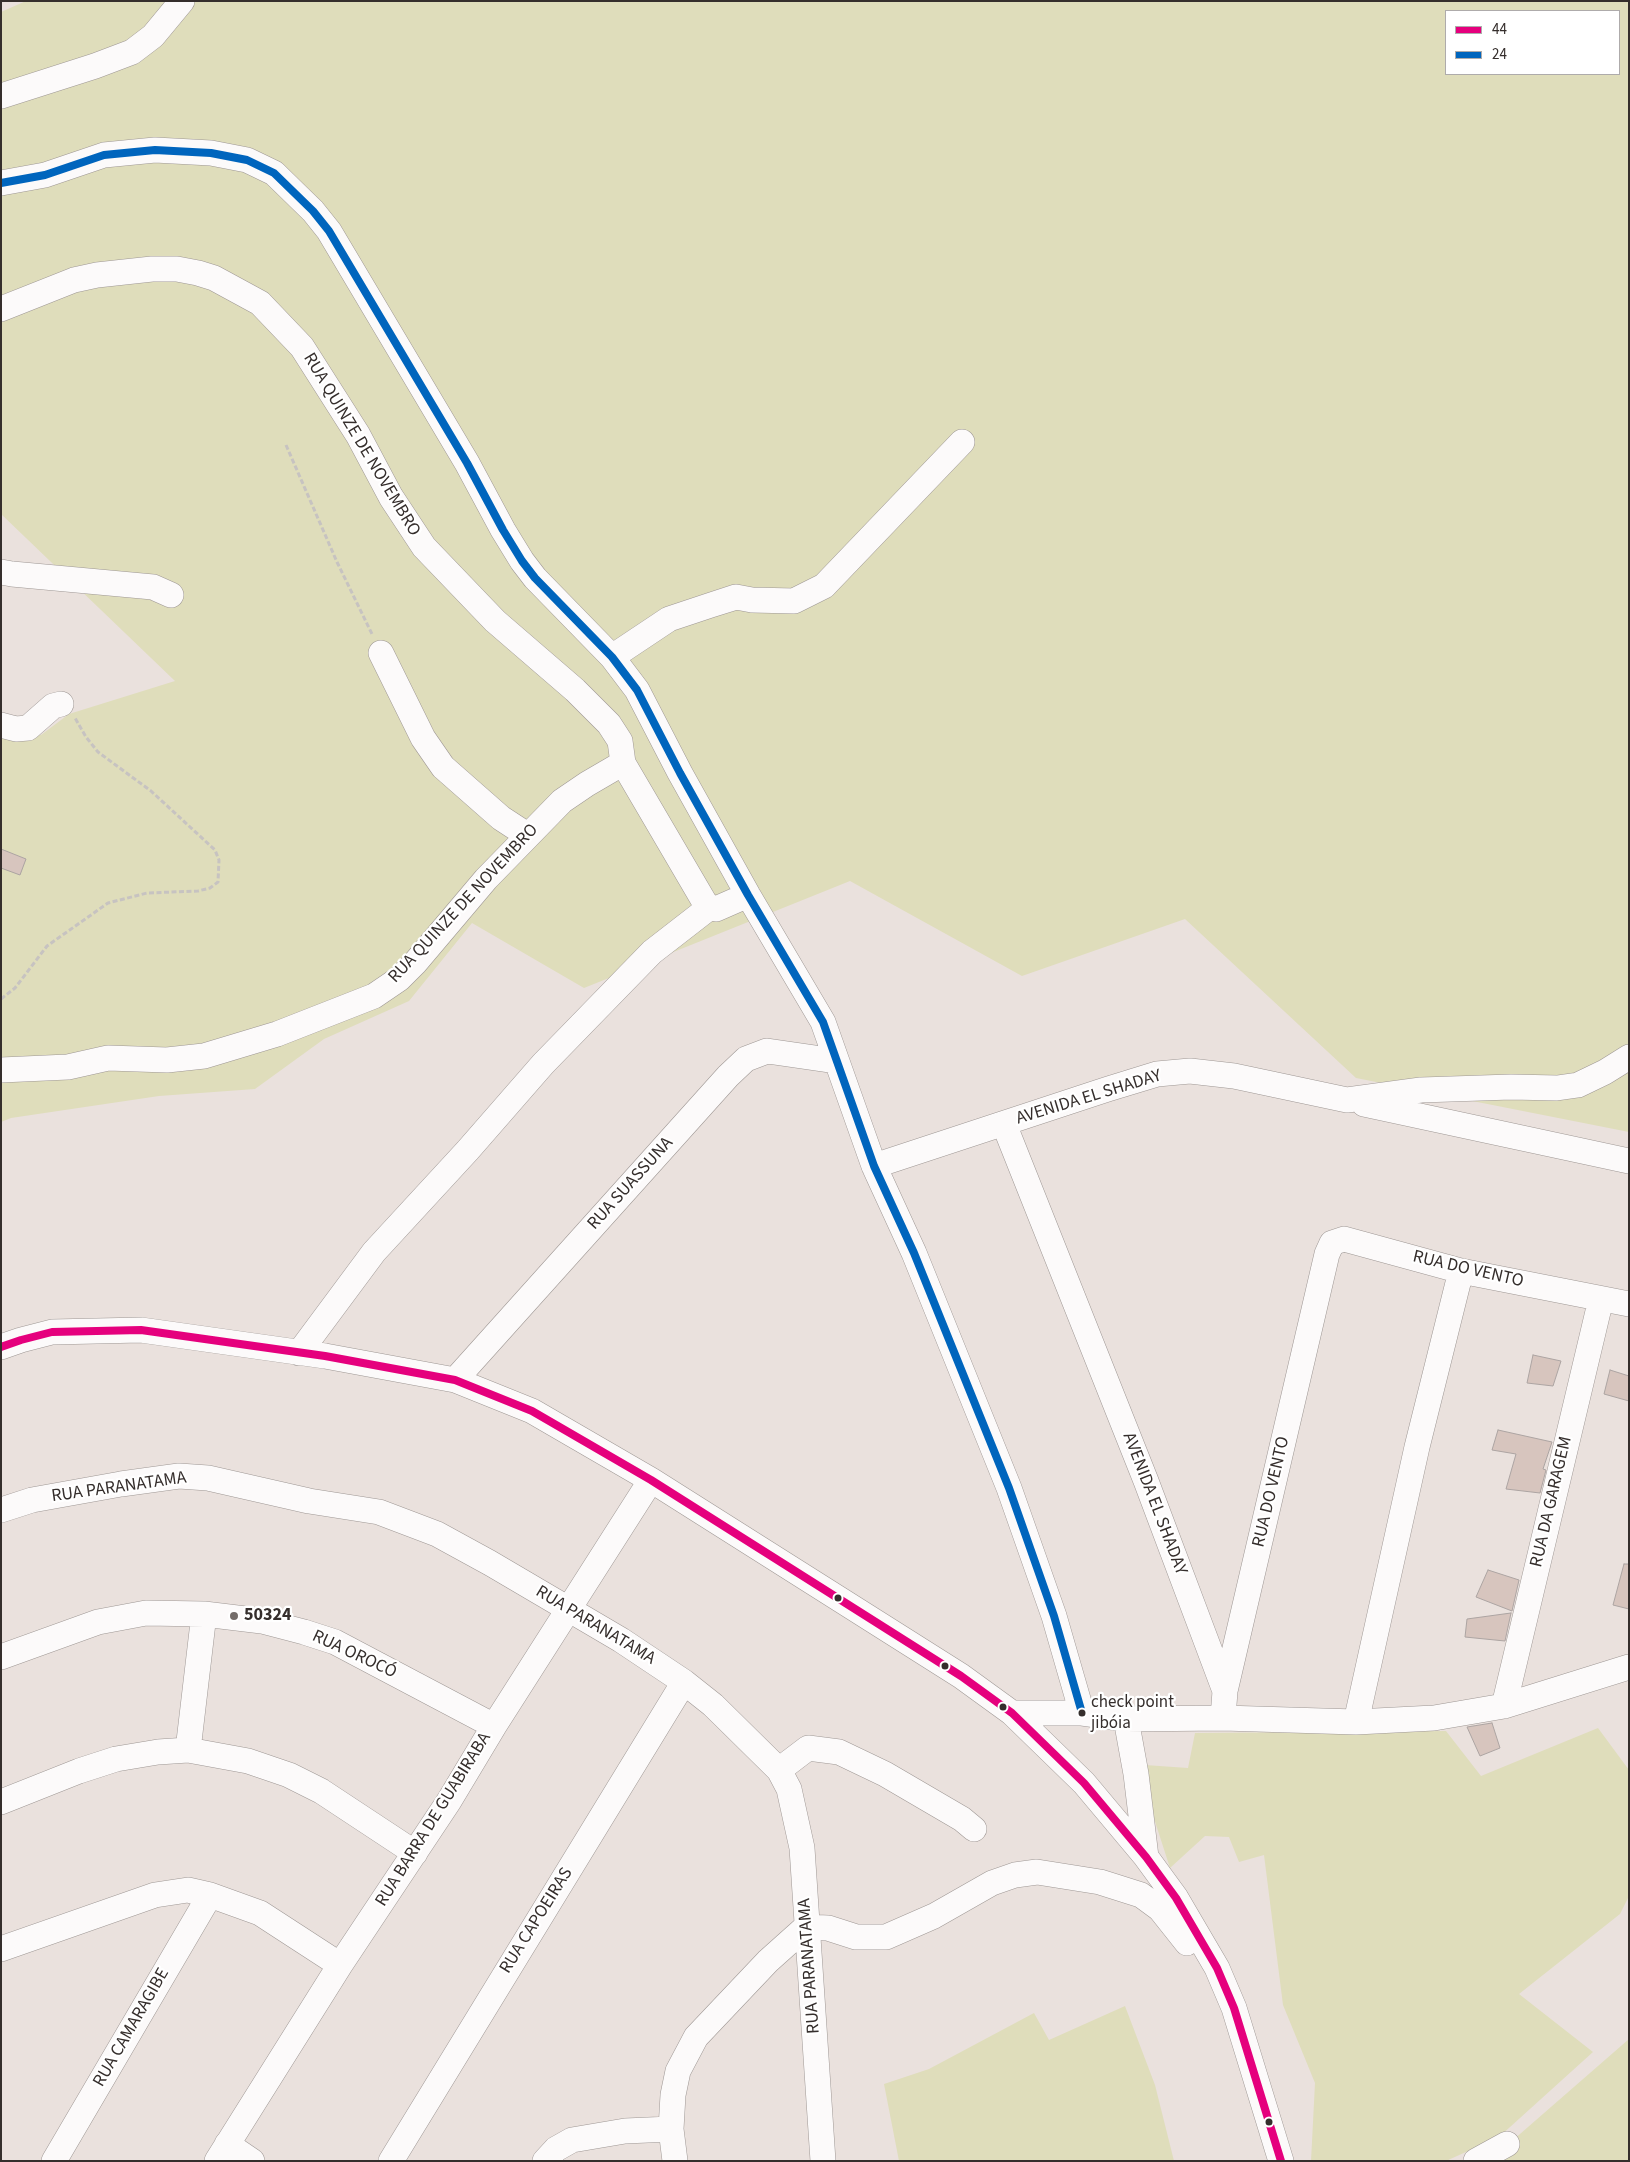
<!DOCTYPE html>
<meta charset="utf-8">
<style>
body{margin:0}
#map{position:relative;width:1630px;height:2162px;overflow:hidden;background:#eae1dd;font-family:"Source Sans 3",sans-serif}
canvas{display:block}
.frame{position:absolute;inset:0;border:2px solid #352e2c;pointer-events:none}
.legend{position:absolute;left:1445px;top:10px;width:175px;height:65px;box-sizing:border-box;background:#fff;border:1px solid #aeabab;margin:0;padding:6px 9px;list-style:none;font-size:15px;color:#352e2c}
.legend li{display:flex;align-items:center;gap:10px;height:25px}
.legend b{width:25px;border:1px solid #aeabab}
</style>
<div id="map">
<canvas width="1630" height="2162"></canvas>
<div class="frame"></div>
<ul class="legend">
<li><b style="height:6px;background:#e5007d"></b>44</li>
<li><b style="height:6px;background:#0065bd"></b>24</li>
</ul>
</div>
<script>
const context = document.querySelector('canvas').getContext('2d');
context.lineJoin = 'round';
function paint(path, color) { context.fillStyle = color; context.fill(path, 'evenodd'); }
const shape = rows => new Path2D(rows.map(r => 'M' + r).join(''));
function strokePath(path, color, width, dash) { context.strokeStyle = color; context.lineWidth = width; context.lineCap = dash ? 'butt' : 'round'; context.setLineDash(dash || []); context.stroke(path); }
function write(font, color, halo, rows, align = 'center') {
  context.font = font + ' "Source Sans 3",sans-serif'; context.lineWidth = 4.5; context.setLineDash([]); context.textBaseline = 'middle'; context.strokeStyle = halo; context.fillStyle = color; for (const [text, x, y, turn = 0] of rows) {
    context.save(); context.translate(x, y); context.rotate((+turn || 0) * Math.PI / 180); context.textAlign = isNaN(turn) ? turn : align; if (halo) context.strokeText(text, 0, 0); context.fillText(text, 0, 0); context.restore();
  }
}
paint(shape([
 [26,1,1629,1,1629,1132,1356,1078,1185,919,1022,976,850,881,584,988,472,923,409,1001,324,1039,255,1089,159,1096,11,1118,1,1122,1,730,41,735,69,714,175,681,1,514,1,12],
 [1446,11,1619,11,1619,74,1446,74],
 [1598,1728,1629,1770,1629,1896,1620,1914,1519,1994,1593,2052,1499,2137,1446,2161,1311,2161,1315,2083,1283,2005,1264,1855,1239,1862,1229,1837,1205,1836,1170,1868,1149,1803,1145,1765,1188,1768,1195,1733,1446,1731,1481,1776],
 [1125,2006,1155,2085,1174,2161,899,2161,884,2084,929,2069,1034,2013,1049,2040],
 [1629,2039,1629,2161,1489,2161]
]), '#dfddbb');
const building = shape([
 [1,849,26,859,20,875,1,868,1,849],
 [1533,1355,1561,1361,1553,1386,1527,1383,1533,1355],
 [1610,1370,1629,1376,1629,1401,1604,1394,1610,1370],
 [1498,1430,1552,1442,1543,1469,1546,1470,1540,1493,1506,1489,1516,1454,1492,1450,1498,1430],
 [1624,1564,1629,1564,1629,1609,1613,1605,1624,1564],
 [1488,1570,1519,1580,1512,1611,1476,1597,1488,1570],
 [1511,1613,1505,1641,1465,1637,1467,1619,1511,1613],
 [1492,1723,1500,1748,1480,1756,1467,1727,1492,1723]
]);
paint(building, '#d7c5be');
strokePath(building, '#aca4a2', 1);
const minor = shape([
 [1,96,95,66,132,52,153,36,182,1],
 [1,183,45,175,104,155,155,150,211,153,247,160,274,173,313,211,329,231,467,463,503,530,522,561,535,578,612,657,637,690,680,773,748,895,823,1022,874,1166,914,1253,1009,1488,1054,1616,1082,1713],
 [1,309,74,280,97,275,152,269,177,269,198,273,214,278,260,303,302,347,358,435,391,497,424,547,495,621,575,690,609,724,620,741,623,763,705,903,710,907,716,909,748,895],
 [1,572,12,574,153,587,171,595],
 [381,653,423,738,443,767,501,818,527,835],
 [612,657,669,619,711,605,736,597,752,600,794,601,824,586,962,442],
 [1,725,16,729,28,728,53,706,61,704],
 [1,1070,68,1067,108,1058,167,1060,204,1056,277,1034,374,996,399,979,415,963,486,879,562,801,587,784,623,763],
 [1364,1104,1629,1161],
 [1004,1124,1146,1481,1225,1691],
 [874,1166,1108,1089,1157,1074,1190,1071,1234,1076,1347,1100,1421,1090,1511,1087,1557,1088,1578,1085,1605,1072,1629,1057],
 [1,1347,21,1340,52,1332,141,1330,325,1356,455,1380,532,1411,651,1480,961,1676,1012,1713,1084,1783,1146,1857,1176,1898,1217,1968,1234,2008,1281,2161],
 [299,1353,374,1252,468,1150,543,1064,652,952,710,907],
 [455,1380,728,1076,746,1059,767,1051,836,1061],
 [1,1510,32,1500,121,1484,179,1476,208,1478,309,1501,379,1512,437,1534,490,1563,621,1640,684,1682,713,1705,779,1770,789,1789,802,1848,823,2161],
 [1,1657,98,1622,146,1613,204,1614,262,1621,304,1632,335,1642,494,1726],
 [1504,1706,1601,1299],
 [1012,1713,1082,1713,1126,1719,1223,1718,1356,1722,1434,1718,1504,1706,1629,1667],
 [1223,1718,1225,1691,1327,1254,1332,1243,1344,1239,1461,1271,1629,1304],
 [1126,1719,1136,1774,1146,1857],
 [1356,1722,1417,1447,1461,1271],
 [188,1750,204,1614],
 [779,1770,808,1748,839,1752,885,1774,962,1819,974,1829],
 [1,1802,79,1771,116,1759,158,1752,188,1750,248,1761,289,1775,321,1791,415,1853],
 [1,1949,155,1895,188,1890,210,1895,260,1913,340,1965],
 [227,2144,252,2161],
 [54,2161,210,1895],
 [217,2161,340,1965,449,1801,494,1726,651,1480],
 [391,2161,684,1682],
 [545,2161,556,2149,572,2140,625,2131,671,2129],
 [675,2161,671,2129,673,2095,678,2071,696,2037,768,1961,806,1927,828,1928,856,1937,886,1937,934,1916,992,1883,1015,1875,1037,1872,1100,1882,1141,1895,1160,1909,1187,1943],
 [1476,2161,1507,2144]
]);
strokePath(minor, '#9e9794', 26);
strokePath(shape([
 [286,445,337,562,372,634],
 [1,999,15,988,47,946,108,903,147,893,198,891,210,888,218,882,219,860,215,850,151,791,98,752,86,737,75,718]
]), '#c7c3c1', 3, [5, 2.5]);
strokePath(minor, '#fcfafa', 25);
strokePath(shape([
 [1,1347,21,1340,52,1332,141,1330,325,1356,455,1380,532,1411,651,1480,961,1676,1012,1713,1084,1783,1146,1857,1176,1898,1217,1968,1234,2008,1281,2161]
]), '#e5007d', 8);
strokePath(shape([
 [1,183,45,175,104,155,155,150,211,153,247,160,274,173,313,211,329,231,467,463,503,530,522,561,535,578,612,657,637,690,680,773,748,895,823,1022,874,1166,914,1253,1009,1488,1054,1616,1082,1713]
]), '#0065bd', 8);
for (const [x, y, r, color] of [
 [838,1598,4.5,"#352e2c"],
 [234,1616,5,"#746d6a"],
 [945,1666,4.5,"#352e2c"],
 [1003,1707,4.5,"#352e2c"],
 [1082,1713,4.5,"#352e2c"],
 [1269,2122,4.5,"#352e2c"]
]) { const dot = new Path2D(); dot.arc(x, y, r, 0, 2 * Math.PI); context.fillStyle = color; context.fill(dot); strokePath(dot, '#fff', 2); }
write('17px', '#352e2c', '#fff', [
 ["check point",1091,1703],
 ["jibóia",1091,1724]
], 'left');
write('18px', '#352e2c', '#fff', [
 ["RUA QUINZE DE NOVEMBRO",361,445,59],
 ["RUA QUINZE DE NOVEMBRO",464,904,-47],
 ["AVENIDA EL SHADAY",1089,1098,-17],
 ["RUA SUASSUNA",631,1184,-48],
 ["RUA DO VENTO",1468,1270,13],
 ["RUA PARANATAMA",119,1488,-8],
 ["RUA DO VENTO",1272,1492,-77],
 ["RUA DA GARAGEM",1552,1502,-77],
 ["AVENIDA EL SHADAY",1154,1504,69],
 ["RUA PARANATAMA",595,1626,31],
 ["RUA OROCÓ",354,1655,25],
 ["RUA BARRA DE GUABIRABA",434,1820,-58],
 ["RUA CAPOEIRAS",537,1921,-58],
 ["RUA PARANATAMA",810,1966,-94],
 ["RUA CAMARAGIBE",132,2028,-60]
]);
write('bold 18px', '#352e2c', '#fff', [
 ["50324",244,1616]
], 'left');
</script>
